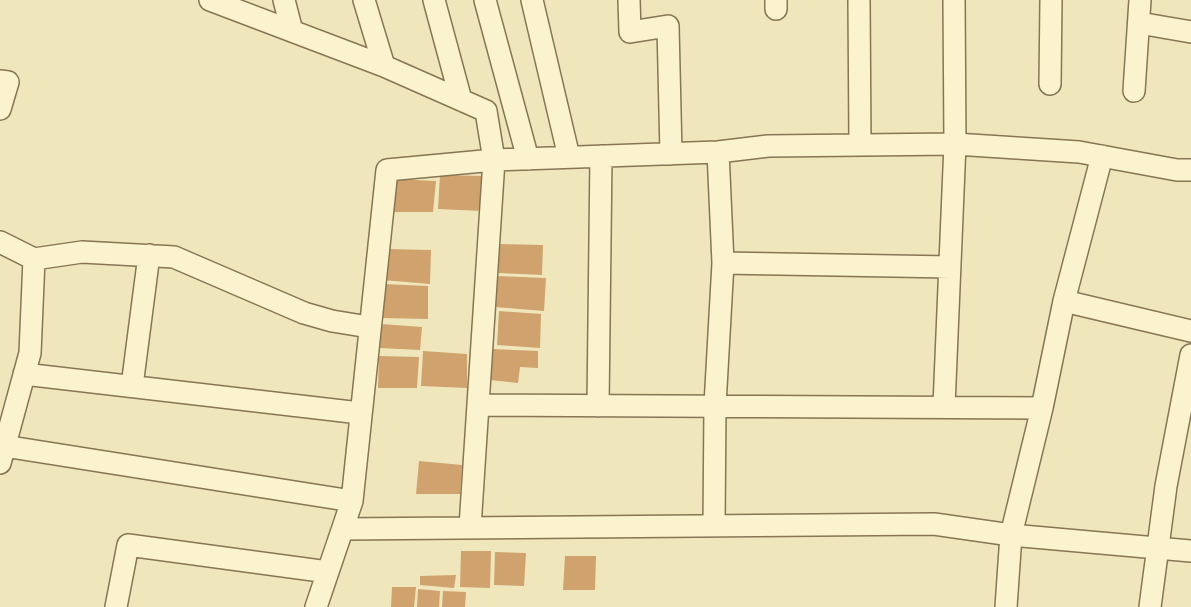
<!DOCTYPE html>
<style>
body{margin:0}
canvas{display:block;background:#efe6bb}
</style>
<canvas width="1191" height="607"></canvas>
<script>
const context = document.querySelector('canvas').getContext('2d');
context.lineJoin = 'round';
function paint(path, color) { context.fillStyle = color; context.fill(path, 'evenodd'); }
const shape = rows => new Path2D(rows.map(r => 'M' + r).join(''));
function strokePath(path, color, width, dash) { context.strokeStyle = color; context.lineWidth = width; context.lineCap = dash ? 'butt' : 'round'; context.setLineDash(dash || []); context.stroke(path); }
paint(shape([
 [440,175,486,176,482,211,438,209],
 [392,179,436,181,433,212,388,212],
 [500,244,543,245,542,275,498,273],
 [386,249,431,250,430,284,382,280],
 [497,276,546,278,544,311,495,307],
 [383,284,428,286,428,319,381,318],
 [499,311,541,314,540,348,497,345],
 [381,324,422,327,420,350,380,348],
 [492,349,538,351,538,368,520,367,518,383,490,380],
 [423,351,467,354,467,388,421,386],
 [379,356,419,357,417,388,378,388],
 [419,461,462,465,460,494,416,494],
 [461,551,491,551,490,588,460,587],
 [495,552,526,553,524,586,494,585],
 [565,556,596,556,595,590,563,590],
 [456,575,454,588,420,585,420,576],
 [392,587,416,587,414,607,391,607],
 [418,589,440,591,439,607,417,607],
 [443,591,466,592,465,607,442,607]
]), '#d0a36e');
const minor = shape([
 [210,0,384,66],
 [284,0,292,31],
 [364,0,384,66,486,111,494,160,470,527],
 [434,0,461,100],
 [485,0,528,159],
 [532,0,569,157],
 [629,0,630,32,668,26,671,154],
 [859,0,860,145],
 [776,9,776,0],
 [1139,23,1191,32],
 [0,81,8,82,0,109],
 [1050,84,1051,0],
 [1134,91,1140,0],
 [0,242,34,259,30,353,0,463],
 [34,259,82,252,174,257,304,313,332,321,369,327],
 [723,263,950,267],
 [1064,301,1191,331],
 [24,374,360,413],
 [132,386,149,255],
 [478,405,1042,408],
 [598,406,601,156],
 [944,406,955,144,954,0],
 [4,446,352,501],
 [714,525,715,405,723,263,718,152],
 [343,529,934,524,1011,535,1191,551],
 [116,607,128,545,328,572],
 [316,607,352,501,387,170,494,160,718,152,768,146,955,144,1079,152,1177,170,1191,170],
 [1006,607,1011,535,1042,408,1064,301,1102,156],
 [1150,607,1166,486,1191,355]
]);
strokePath(minor, '#877554', 24);
strokePath(minor, '#faf3ce', 21);
</script>
